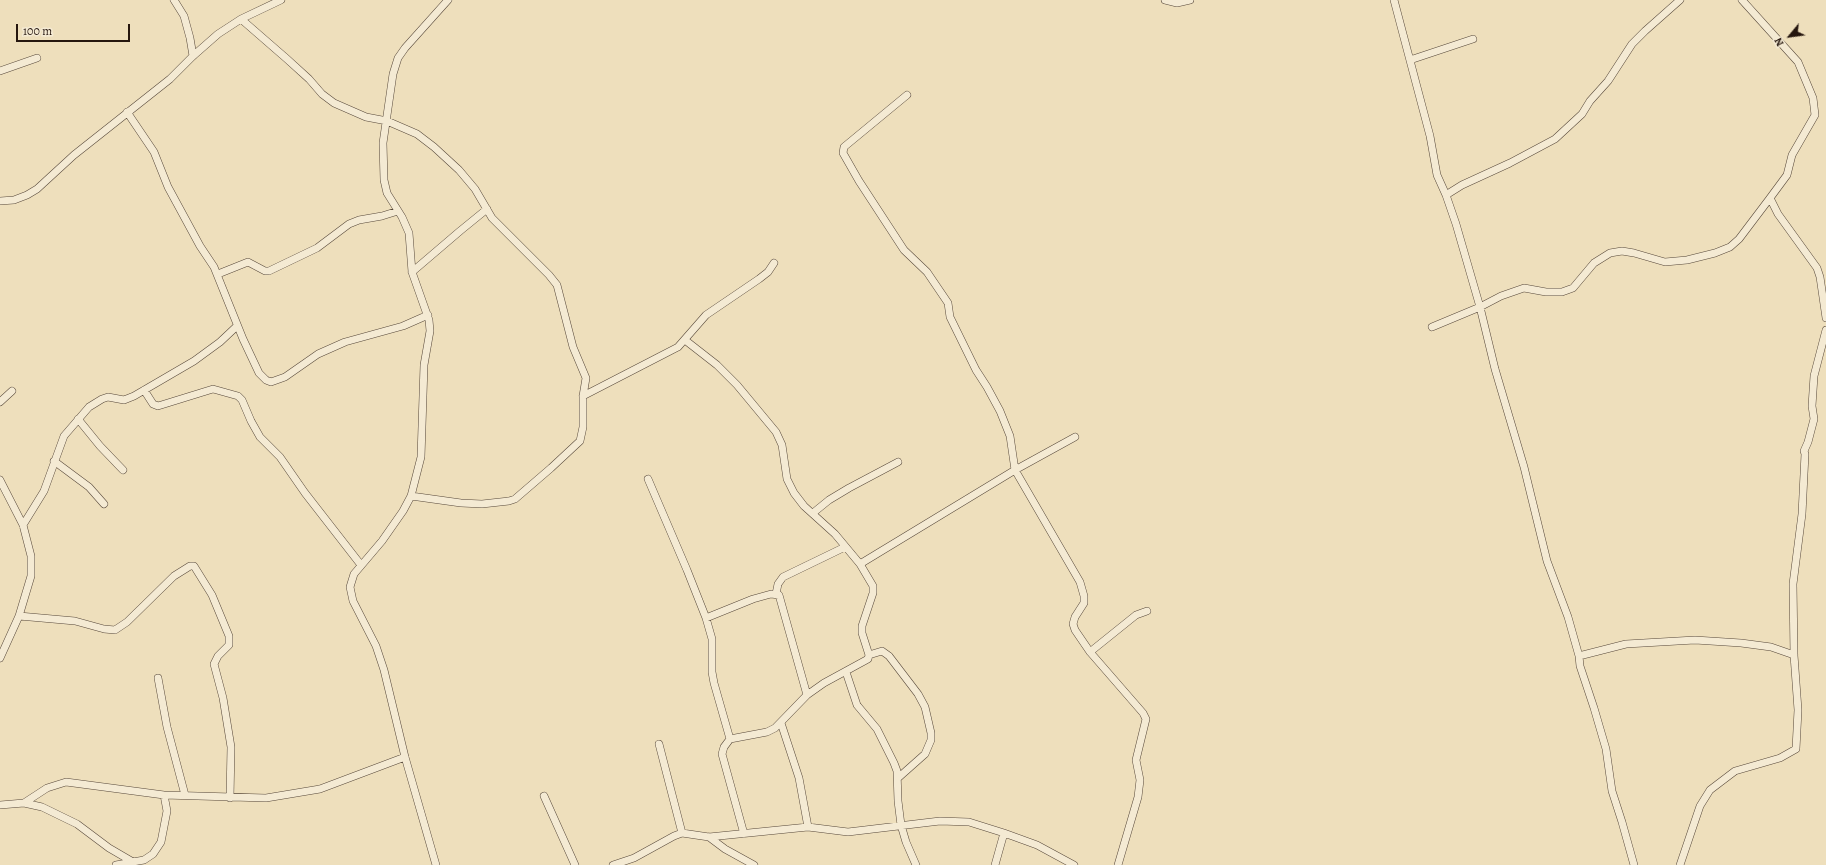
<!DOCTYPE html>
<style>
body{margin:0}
#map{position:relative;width:1826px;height:865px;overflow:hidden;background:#eedfbc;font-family:Alegreya,serif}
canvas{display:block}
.north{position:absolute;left:1770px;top:16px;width:40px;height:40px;-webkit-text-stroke:3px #f4ead3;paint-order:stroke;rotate:241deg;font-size:11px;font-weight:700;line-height:16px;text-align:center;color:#25160e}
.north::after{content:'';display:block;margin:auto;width:14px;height:18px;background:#25160e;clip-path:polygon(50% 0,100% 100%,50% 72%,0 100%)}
.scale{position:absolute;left:16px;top:24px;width:114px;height:18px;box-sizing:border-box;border:2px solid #25160e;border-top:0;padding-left:5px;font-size:12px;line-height:14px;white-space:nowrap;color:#25160e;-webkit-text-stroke:3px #f4ead3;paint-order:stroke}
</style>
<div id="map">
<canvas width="1826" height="865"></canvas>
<div class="north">N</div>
<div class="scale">100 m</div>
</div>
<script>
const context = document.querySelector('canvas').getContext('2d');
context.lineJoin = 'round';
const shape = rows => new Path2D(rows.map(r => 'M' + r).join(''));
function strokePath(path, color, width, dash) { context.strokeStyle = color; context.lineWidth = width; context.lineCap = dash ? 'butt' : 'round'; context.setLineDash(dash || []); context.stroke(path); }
const street = shape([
 [174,0,184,16,190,38,193,56],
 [1165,0,1177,3,1190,0],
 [1394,0,1430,136,1437,175,1446,195,1456,224,1480,307,1495,369,1524,467,1547,561,1568,617,1579,656,1580,666,1594,708,1606,749,1612,791,1622,822,1634,865],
 [1742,0,1798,62,1813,98,1815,115,1792,155,1787,175,1770,198,1778,214,1817,268,1820,277,1826,318],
 [241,19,287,59,309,79,322,94,334,103,366,117,387,121,417,134,434,147,459,170,475,189,492,218,549,275,557,285,573,347,586,378,583,396,583,427,580,441,551,468,515,499,509,501,482,504,461,503,411,496],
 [1410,60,1473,39],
 [0,71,37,58],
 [907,95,844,147,843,153,859,181,904,250,927,272,948,303,950,317,976,370,987,387,1000,411,1010,436,1015,470,1080,582,1084,596,1084,603,1075,617,1073,624,1075,630,1090,652,1143,713,1146,719,1136,760,1140,780,1138,797,1118,865],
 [127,112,154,152,168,187,200,246,214,267,243,339,259,373,266,380,271,382,285,377,318,354,345,342,403,326,428,315],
 [1446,195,1462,185,1510,163,1555,139,1582,114,1590,101,1608,81,1632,44,1645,31,1680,0],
 [0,201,14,200,27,195,37,189,74,155,170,79,193,56,218,34,241,19,281,0],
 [412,272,460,231,487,209],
 [218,274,248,262,265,271,269,271,317,248,349,224,359,220,382,216,398,211],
 [1432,327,1480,307,1501,296,1524,288,1546,292,1562,292,1573,288,1594,263,1610,253,1622,251,1634,253,1665,262,1687,260,1715,253,1730,247,1739,239,1770,198],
 [685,340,717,365,737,385,776,432,782,445,787,479,794,493,804,506,835,534,860,564,873,586,873,593,862,626,862,633,869,655,868,659,824,683,807,695,775,728,767,732,730,739],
 [144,390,153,404,158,406,213,389,238,396,242,400,251,421,260,437,280,457,305,493,361,565],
 [583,396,678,347,706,315,759,279,768,272,774,263],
 [0,402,12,391],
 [78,419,100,446,123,470],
 [54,461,89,487,104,504],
 [648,479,687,570,706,618,712,639,712,672,714,683,730,739,724,747,722,754,744,834],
 [0,480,23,525,31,556,31,576,19,616,0,658],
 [813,513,829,500,849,488,898,462],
 [23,525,44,491,64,436,89,407,102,399,108,397,124,400,134,396,194,361,220,342,237,326],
 [860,564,1015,470,1075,437],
 [776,594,778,584,783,577,845,547],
 [19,616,75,621,104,629,115,630,127,622,174,576,190,566,194,566,212,595,229,636,229,645,218,656,214,664,223,698,231,747,230,798],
 [706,618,753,599,771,594,779,595,807,695],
 [1090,652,1136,615,1147,611],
 [869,655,882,651,889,656,918,694,925,707,931,733,931,740,925,754,898,778],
 [1579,656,1626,644,1695,640,1741,643,1771,647,1794,655],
 [846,672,857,705,877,729,894,763,897,771,898,801,901,825,906,842,916,865],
 [158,678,167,727,185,795],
 [781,723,799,778,808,827],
 [659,744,682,833],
 [544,796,575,865],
 [24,803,47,788,66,782,164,795,266,798,320,789,405,757],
 [0,805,24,803,42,807,77,824,109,848,133,862],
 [709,837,725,849,754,865],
 [116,865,144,860,153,854,161,842,167,811,164,795],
 [436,865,405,757,384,670,376,646,353,601,350,587,354,574,382,541,403,511,411,496,421,457,424,365,430,331,429,320,412,272,409,233,402,217,387,193,384,180,383,143,393,74,398,58,405,48,448,0],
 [613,865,634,858,674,836,682,833,709,837,808,827,848,832,940,821,969,822,1004,833,1037,845,1074,865],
 [995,865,1004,833],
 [1680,865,1700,806,1710,790,1735,771,1780,758,1796,749,1798,710,1794,655,1793,584,1802,514,1805,454,1804,451,1808,442,1814,419,1812,406,1814,376,1826,330]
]);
strokePath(street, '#57483a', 8);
strokePath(street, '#f4ead3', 7);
</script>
